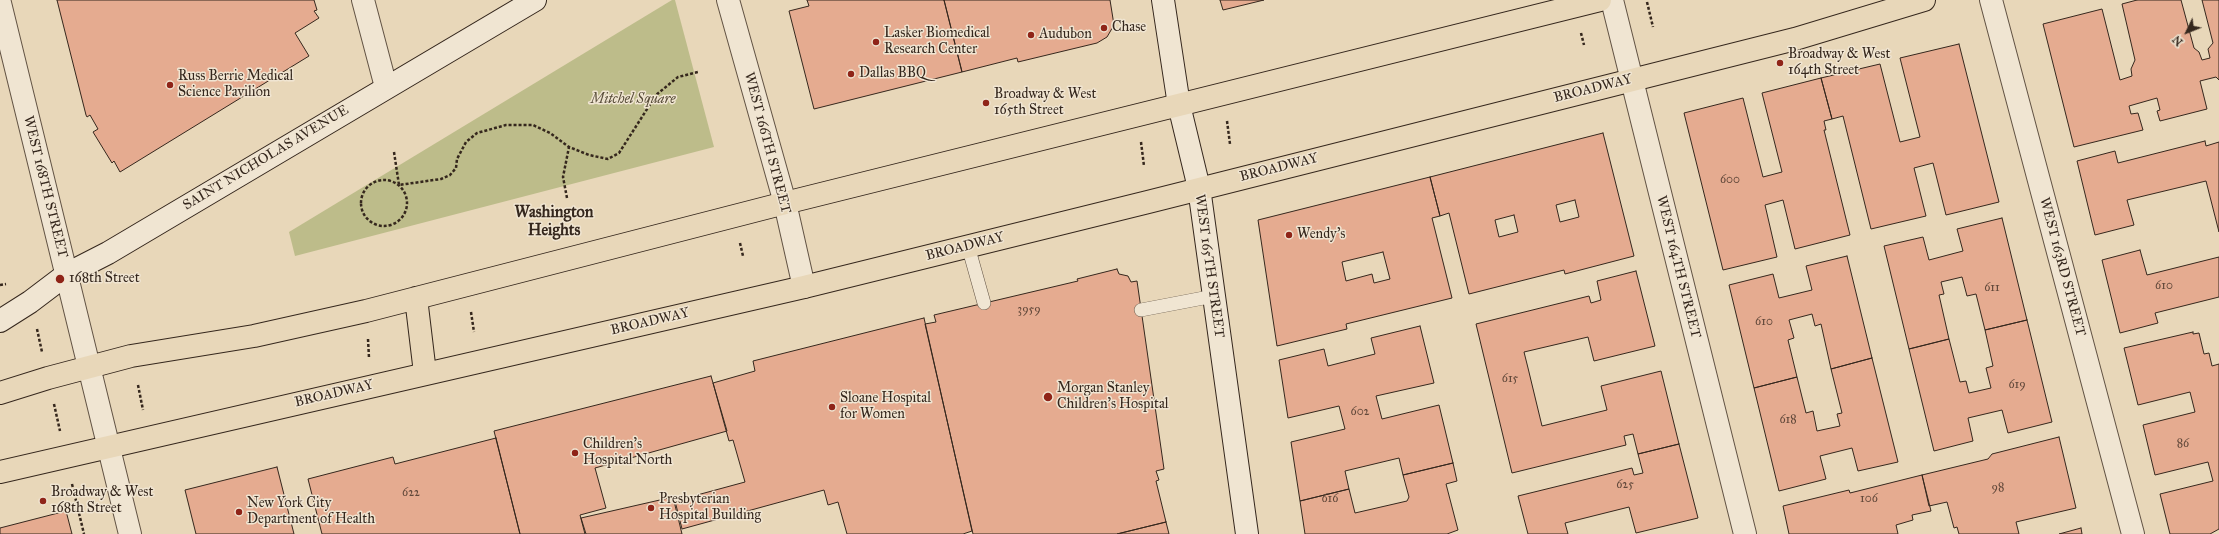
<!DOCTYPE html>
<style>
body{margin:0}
#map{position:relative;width:2219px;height:534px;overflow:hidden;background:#e8d7b9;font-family:"IM FELL Great Primer",serif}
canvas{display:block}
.north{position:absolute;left:2167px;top:12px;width:40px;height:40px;-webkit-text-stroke:3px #f0e5d2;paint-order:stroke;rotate:227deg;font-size:11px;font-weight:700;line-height:16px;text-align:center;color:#35271d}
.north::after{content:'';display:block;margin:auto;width:14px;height:18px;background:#35271d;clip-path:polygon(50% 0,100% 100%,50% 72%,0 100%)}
</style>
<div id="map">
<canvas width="2219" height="534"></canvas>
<div class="north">N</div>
</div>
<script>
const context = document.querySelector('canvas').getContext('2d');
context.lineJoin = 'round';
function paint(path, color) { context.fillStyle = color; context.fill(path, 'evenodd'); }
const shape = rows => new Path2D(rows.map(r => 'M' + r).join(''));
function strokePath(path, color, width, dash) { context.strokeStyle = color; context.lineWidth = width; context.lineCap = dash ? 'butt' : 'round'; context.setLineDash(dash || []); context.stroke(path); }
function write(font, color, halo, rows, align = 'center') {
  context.font = font + ' "IM FELL Great Primer",serif'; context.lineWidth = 3; context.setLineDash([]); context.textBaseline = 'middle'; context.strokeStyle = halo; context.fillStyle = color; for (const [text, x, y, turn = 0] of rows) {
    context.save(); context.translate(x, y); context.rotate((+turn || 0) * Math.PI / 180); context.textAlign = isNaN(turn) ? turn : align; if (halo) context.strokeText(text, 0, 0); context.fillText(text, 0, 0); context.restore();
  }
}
paint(shape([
 [672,0,675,0,714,147,295,256,289,232]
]), '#bdbc8a');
const building = shape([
 [57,0,314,0,317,10,314,11,319,18,295,33,309,56,120,172,114,161,112,163,93,132,98,129,90,115,87,117,86,115,57,0],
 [807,0,944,0,962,72,814,109,789,11,809,6,807,0],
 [944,0,1110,0,1114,25,1107,37,1097,43,1018,62,1017,58,962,72,944,0],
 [1220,0,1264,0,1223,10,1220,0],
 [2137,0,2181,0,2194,48,2199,52,2202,60,2210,58,2208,49,2213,43,2202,0,2219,0,2219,80,2216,77,2200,81,2207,109,2160,121,2157,111,2160,110,2157,98,2129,106,2131,114,2138,113,2143,130,2074,147,2043,24,2102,9,2120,80,2132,76,2131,69,2135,60,2122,4,2137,0],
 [1959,44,1999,202,1946,215,1933,163,1914,168,1926,216,1871,229,1843,116,1832,119,1821,78,1880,64,1900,142,1920,137,1900,58,1959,44],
 [1821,78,1832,119,1824,121,1826,130,1824,130,1850,235,1795,249,1783,200,1765,205,1777,257,1723,270,1684,113,1743,98,1763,177,1782,172,1762,93,1821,78],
 [1603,133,1634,256,1565,274,1564,270,1469,294,1449,213,1440,216,1430,177,1603,133],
 [1575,200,1579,217,1560,222,1556,205,1575,200],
 [1514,215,1518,232,1499,237,1495,220,1514,215],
 [2205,141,2206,146,2219,142,2219,232,2206,181,2127,200,2134,225,2095,235,2077,161,2115,151,2118,163,2205,141],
 [1430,177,1440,216,1432,218,1452,298,1346,324,1347,329,1277,346,1258,220,1430,177],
 [1383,252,1390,279,1374,283,1372,274,1346,281,1342,262,1383,252],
 [2002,218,2027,320,1985,330,1976,294,1967,296,1962,277,1941,282,1944,294,1939,295,1949,339,1909,349,1884,246,1923,237,1929,260,1963,251,1957,229,2002,218],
 [2140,250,2147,275,2219,257,2219,297,2155,313,2158,323,2120,333,2102,260,2140,250],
 [1847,256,1872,358,1831,369,1821,324,1815,326,1812,314,1789,320,1794,338,1788,340,1797,377,1754,388,1729,285,1773,274,1779,298,1812,290,1806,266,1847,256],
 [1117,269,1119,274,1128,276,1131,282,1137,281,1164,469,1156,471,1159,480,1156,481,1166,522,1117,534,973,534,925,324,936,322,934,315,1078,281,1077,279,1117,269],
 [1636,271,1655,346,1594,361,1588,337,1524,352,1528,368,1542,426,1607,410,1601,386,1661,371,1679,444,1638,454,1633,434,1624,436,1626,445,1512,473,1476,324,1589,296,1591,303,1601,300,1597,281,1636,271],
 [924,318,972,531,963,534,847,534,838,502,828,505,824,490,682,529,675,501,745,482,733,440,729,441,713,383,755,371,753,361,924,318],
 [2027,320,2052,422,2008,433,2002,410,1968,418,1973,441,1934,451,1909,349,1949,339,1960,382,1966,381,1969,393,1991,388,1986,368,1993,366,1985,330,2027,320],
 [1420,326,1434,383,1376,396,1382,419,1439,405,1453,463,1403,475,1399,458,1345,471,1349,489,1300,501,1291,442,1345,429,1339,406,1288,418,1279,360,1324,349,1328,366,1375,354,1371,338,1420,326],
 [2193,332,2193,334,2199,333,2204,354,2209,353,2212,366,2219,364,2219,529,2210,534,2170,534,2160,494,2213,481,2208,462,2155,475,2143,425,2195,412,2190,392,2138,405,2124,348,2193,332],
 [1872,358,1898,462,1858,471,1852,448,1820,456,1826,479,1779,491,1754,388,1797,377,1806,413,1813,411,1817,431,1840,426,1837,414,1842,413,1831,369,1872,358],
 [711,376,727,431,595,468,606,508,580,515,585,534,520,534,494,431,711,376],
 [2059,437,2076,508,2016,522,2019,534,1959,534,1957,527,1954,528,1947,502,1929,506,1922,475,1988,459,1992,454,2059,437],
 [496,438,520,534,322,534,308,479,393,457,395,464,496,438],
 [1679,444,1698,518,1636,533,1629,507,1565,523,1568,534,1528,534,1518,496,1632,468,1634,475,1643,473,1638,454,1679,444],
 [1453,463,1457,481,1446,484,1458,530,1447,534,1305,534,1300,501,1349,489,1355,513,1407,501,1409,497,1403,475,1453,463],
 [277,467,294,534,196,534,185,490,277,467],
 [1922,475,1931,511,1912,515,1913,520,1896,525,1898,534,1789,534,1783,506,1849,490,1850,493,1922,475],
 [673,497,682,534,586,534,581,518,673,497],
 [66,511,72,534,0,534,0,528,66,511],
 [1166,522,1169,534,1117,534,1166,522],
 [2081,528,2082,534,2059,534,2081,528]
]);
paint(building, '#e5ab90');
strokePath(building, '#35271d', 1);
const service = shape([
 [968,246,984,303],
 [1141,310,1214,296]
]);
const minor = shape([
 [363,0,386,87],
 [728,0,785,203,804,287],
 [1612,0,1745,534],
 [1991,0,2133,534]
]);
const tertiary = shape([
 [0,3,130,534]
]);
const secondary = shape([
 [1163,0,1179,105,1199,188,1247,534],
 [0,321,30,302,67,274,108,253,535,0]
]);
const primary = shape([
 [416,298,425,373],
 [0,393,48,378,131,356,254,336,366,311,785,203,1600,0],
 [0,472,804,287,1148,202,1795,39,1924,0]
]);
strokePath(service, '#625344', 14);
strokePath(minor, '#625344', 24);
strokePath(tertiary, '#625344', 24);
strokePath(secondary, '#35271d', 24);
strokePath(primary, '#35271d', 24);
strokePath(shape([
 [1647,2,1653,27],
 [1581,33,1584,45],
 [1227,121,1230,144],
 [1141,142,1144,166],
 [394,152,399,185,441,179,450,175,456,168,457,159,466,142,477,133,506,125,533,125,550,133,569,147,589,155,608,159,619,153,656,95,678,77,698,72],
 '361 203a23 23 0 1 1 46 0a23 23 0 1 1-46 0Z',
 [567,198,563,177,569,147],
 [740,243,743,256],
 [0,285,6,284],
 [471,312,474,332],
 [37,329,42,352],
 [368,339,369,358],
 [138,385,143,410],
 [54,404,60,431],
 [72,484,84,534]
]), '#35271d', 2.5, [3, 2]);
strokePath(service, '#f0e5d2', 13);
strokePath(minor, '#f0e5d2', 22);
strokePath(tertiary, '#f0e5d2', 22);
strokePath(secondary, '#f0e5d2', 22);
strokePath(primary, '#e8d7b9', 22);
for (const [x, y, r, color] of [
 [1104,28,4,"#8f2418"],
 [1031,35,4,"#8f2418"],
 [876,42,4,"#8f2418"],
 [1780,63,4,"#8f2418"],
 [851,74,4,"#8f2418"],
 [170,85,4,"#8f2418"],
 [986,103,4,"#8f2418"],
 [1289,235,4,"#8f2418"],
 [60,279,5,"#8f2418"],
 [1048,397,5,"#8f2418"],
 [832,407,4,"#8f2418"],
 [575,453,4,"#8f2418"],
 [43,501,4,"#8f2418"],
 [651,508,4,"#8f2418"],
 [239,512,4,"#8f2418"]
]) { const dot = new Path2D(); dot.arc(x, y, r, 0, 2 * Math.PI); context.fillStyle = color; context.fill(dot); strokePath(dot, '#f0e5d2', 1.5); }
write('12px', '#61483a', null, [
 ["600",1730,180],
 ["610",2164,286],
 ["611",1992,288],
 ["3959",1029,310],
 ["610",1764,322],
 ["615",1510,379],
 ["619",2017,385],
 ["602",1360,412],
 ["618",1788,420],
 ["86",2183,444],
 ["625",1625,485],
 ["98",1998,488],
 ["622",411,493],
 ["616",1330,499],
 ["106",1869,499]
]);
write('14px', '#35271d', '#f0e5d2', [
 ["Chase",1112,28],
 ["Lasker Biomedical",884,34],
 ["Research Center",884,50],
 ["Audubon",1039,35],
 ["Broadway & West",1788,55],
 ["164th Street",1788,71],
 ["Dallas BBQ",859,74],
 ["Russ Berrie Medical",178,77],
 ["Science Pavilion",178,93],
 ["Broadway & West",994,95],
 ["165th Street",994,111],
 ["Wendy's",1297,235],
 ["168th Street",69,279],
 ["Morgan Stanley",1057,389],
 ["Children's Hospital",1057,405],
 ["Sloane Hospital",840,399],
 ["for Women",840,415],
 ["Children's",583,445],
 ["Hospital North",583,461],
 ["Broadway & West",51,493],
 ["168th Street",51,509],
 ["Presbyterian",659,500],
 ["Hospital Building",659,516],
 ["New York City",247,504],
 ["Department of Health",247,520]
], 'left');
write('14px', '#35271d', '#f0e5d2', [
 ["BROADWAY",1593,89,-14],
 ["WEST 166TH STREET",767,143,75],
 ["SAINT NICHOLAS AVENUE",266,158,-31],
 ["BROADWAY",1279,168,-14],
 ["WEST 168TH STREET",45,187,76],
 ["BROADWAY",965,247,-14],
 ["WEST 165TH STREET",1209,266,82],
 ["WEST 164TH STREET",1678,267,76],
 ["WEST 163RD STREET",2062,267,75],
 ["BROADWAY",650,322,-13],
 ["BROADWAY",334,394,-13]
]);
write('italic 14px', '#574c38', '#f0e5d2', [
 ["Mitchel Square",633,100]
]);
write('bold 16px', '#35271d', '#f0e5d2', [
 ["Washington",554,213],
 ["Heights",554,231]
]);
</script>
